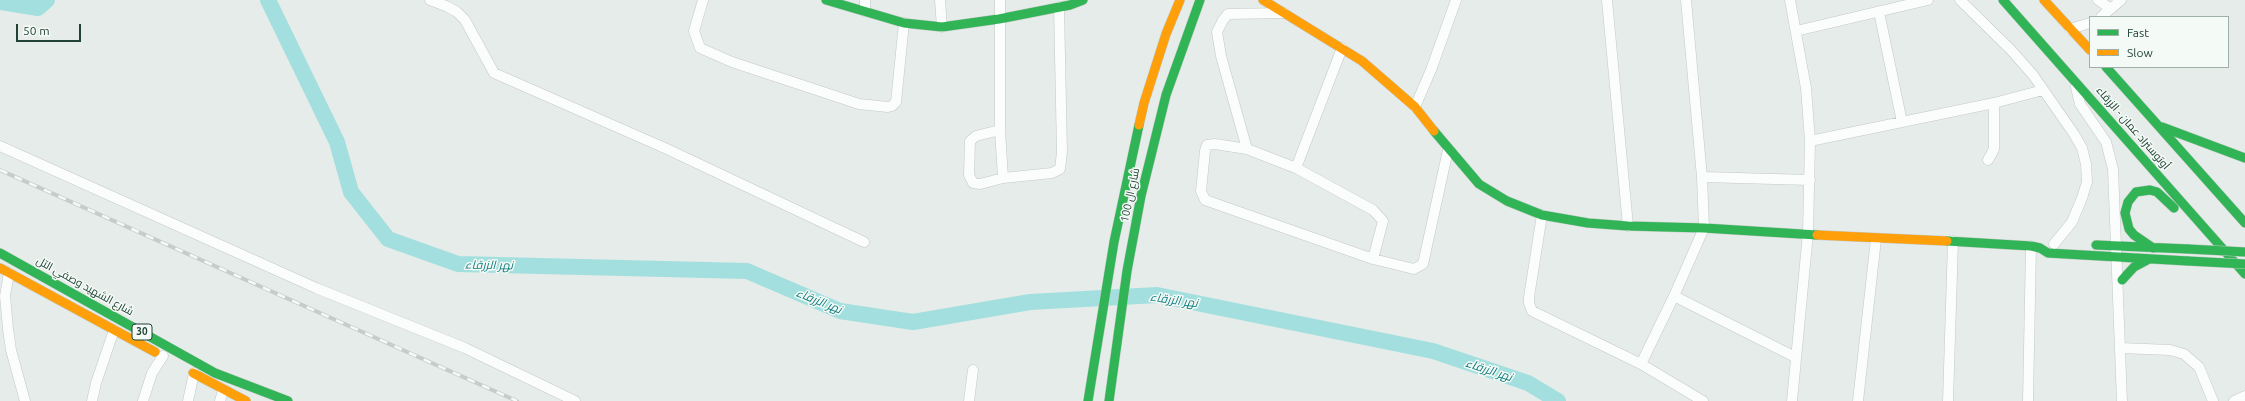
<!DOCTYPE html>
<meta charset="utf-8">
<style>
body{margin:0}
#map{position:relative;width:2245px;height:401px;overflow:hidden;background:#e6ece9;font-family:Ubuntu,sans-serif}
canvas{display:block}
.legend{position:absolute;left:2089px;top:16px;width:140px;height:52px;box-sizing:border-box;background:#f4faf6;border:1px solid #9fb0a8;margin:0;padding:5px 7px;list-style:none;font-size:12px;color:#204234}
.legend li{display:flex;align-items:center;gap:8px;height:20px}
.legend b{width:20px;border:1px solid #9fb0a8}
.scale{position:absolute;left:16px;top:24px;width:65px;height:18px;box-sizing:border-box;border:2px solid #204234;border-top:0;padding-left:5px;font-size:12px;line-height:14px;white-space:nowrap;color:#204234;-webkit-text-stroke:3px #f4faf6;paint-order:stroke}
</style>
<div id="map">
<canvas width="2245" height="401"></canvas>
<ul class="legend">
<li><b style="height:5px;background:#30b455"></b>Fast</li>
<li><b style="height:5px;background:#ff9f0a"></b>Slow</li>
</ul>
<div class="scale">50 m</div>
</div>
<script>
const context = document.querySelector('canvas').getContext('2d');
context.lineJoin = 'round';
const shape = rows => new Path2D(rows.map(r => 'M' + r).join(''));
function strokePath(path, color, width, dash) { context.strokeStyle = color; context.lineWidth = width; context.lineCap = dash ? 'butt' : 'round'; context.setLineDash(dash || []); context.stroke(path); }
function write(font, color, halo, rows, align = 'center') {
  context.font = font + ' Ubuntu,Cairo,sans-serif'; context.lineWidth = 3; context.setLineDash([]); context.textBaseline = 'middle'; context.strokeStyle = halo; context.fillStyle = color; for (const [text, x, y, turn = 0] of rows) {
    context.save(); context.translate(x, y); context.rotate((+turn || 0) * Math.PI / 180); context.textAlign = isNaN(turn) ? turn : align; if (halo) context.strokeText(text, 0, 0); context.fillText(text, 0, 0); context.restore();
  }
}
strokePath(shape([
 [268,0,337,142,351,192,388,239,458,264,747,271,840,311,913,322,1030,302,1157,295,1433,351,1528,383,1558,401],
 [0,2,38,8,47,0]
]), '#a2dfde', 16);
const street = shape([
 [430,0,446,6,457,12,465,20,494,73,667,149,864,242],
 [703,0,694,31,700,48,732,62,859,104,888,107,892,106,896,102,904,23],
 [940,0,942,27],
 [1000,0,1000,130,1003,178],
 [1607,0,1628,226],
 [1790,0,1806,88,1810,141,1808,233,1792,401],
 [1960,0,2011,50,2033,75,2074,134,2082,148,2086,164,2087,182,2082,198,2072,222,2054,244],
 [2098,0,2111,9],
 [865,11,865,0],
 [1879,12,1902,122],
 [2101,17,2121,0],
 [2070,29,2090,23],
 [1796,31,1928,0],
 [2076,87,2080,104,2106,142,2113,169,2122,401],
 [1415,107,1431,70,1456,0],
 [1000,130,976,136,970,141,969,175,973,183,980,184,1003,178,1052,173,1060,169,1062,152,1059,7],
 [1810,141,1994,103,2043,90],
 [1215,144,1247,149,1296,168,1373,210,1383,221,1373,259,1205,200,1201,191,1205,151,1207,145,1215,144],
 [0,146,316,288,465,348,575,401],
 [1247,149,1221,56,1217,32,1223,20,1228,14,1284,13],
 [1988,160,1994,149,1994,103],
 [1296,168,1342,48],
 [1702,177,1810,180],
 [1542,215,1529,297,1529,303,1532,311,1641,364,1703,401],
 [1373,259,1414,269,1423,264,1448,150],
 [9,273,5,296,8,329,11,350,25,401],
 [1674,296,1795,357],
 [2120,348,2170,350,2184,354,2199,367,2213,401],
 [1641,364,1674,296,1704,228,1702,177,1686,0],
 [92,401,96,383,114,330],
 [143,401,152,373,163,356],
 [188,401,194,373],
 [220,401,223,390],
 [969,401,973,370],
 [1858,401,1876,239],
 [1948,401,1953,241],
 [2028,401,2031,246],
 [2234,401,2245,396]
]);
const fast = shape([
 [826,0,904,23,942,27,999,19,1070,5,1083,0],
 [2003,0,2245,274],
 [2106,67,2245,223],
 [2162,127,2245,158],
 [1434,131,1479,184,1507,201,1542,215,1588,223,1628,226,1704,228,1817,235],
 [1947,241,2031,246,2040,248,2048,253,2188,261],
 [2096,245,2188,249],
 [2153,248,2134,235,2129,229,2125,213,2128,202,2136,192,2150,190,2157,192,2174,208],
 [0,253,215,373,288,401],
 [2122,280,2134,267,2149,259],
 [1088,401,1114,242,1139,125],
 [1109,401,1127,271,1141,196,1166,95,1200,0]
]);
const slow = shape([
 [1263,0,1362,61,1415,107,1434,131],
 [2044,0,2090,50],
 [1139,125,1144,103,1166,34,1180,0],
 [1817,235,1947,241],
 [0,268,155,352],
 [193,373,246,401]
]);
strokePath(street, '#c3c9c6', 11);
strokePath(fast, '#c1cac6', 10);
strokePath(slow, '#c1cac6', 10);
strokePath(street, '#fbfcfc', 10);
strokePath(fast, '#30b455', 9);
strokePath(slow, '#ff9f0a', 9);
const rail = shape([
 [0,170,517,401]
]);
strokePath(rail, '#c7ccca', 4);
strokePath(rail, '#f4faf6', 2.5, [8]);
const fastBridge = shape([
 [2188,249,2245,252],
 [2188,261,2245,264]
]);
strokePath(fastBridge, '#c1cac6', 10, []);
strokePath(fastBridge, '#30b455', 9);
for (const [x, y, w] of [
 [142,332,20]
]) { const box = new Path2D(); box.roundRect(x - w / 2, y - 8, w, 16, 3); context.fillStyle = '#f4faf6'; context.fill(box); strokePath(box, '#204234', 1); }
write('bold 10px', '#204234', null, [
 ["30",142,332]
]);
write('11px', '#204234', '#f4faf6', [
 ["أوتوستراد عمان - الزرقاء",2133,128,49],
 ["شارع ال 100",1130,195,-78],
 ["شارع الشهيد وصفي التل",85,286,29]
]);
write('italic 12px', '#127e80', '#f4faf6', [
 ["نهر الزرقاء",489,265,1],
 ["نهر الزرقاء",1174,300,8],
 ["نهر الزرقاء",819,301,22],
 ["نهر الزرقاء",1489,370,18]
]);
</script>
